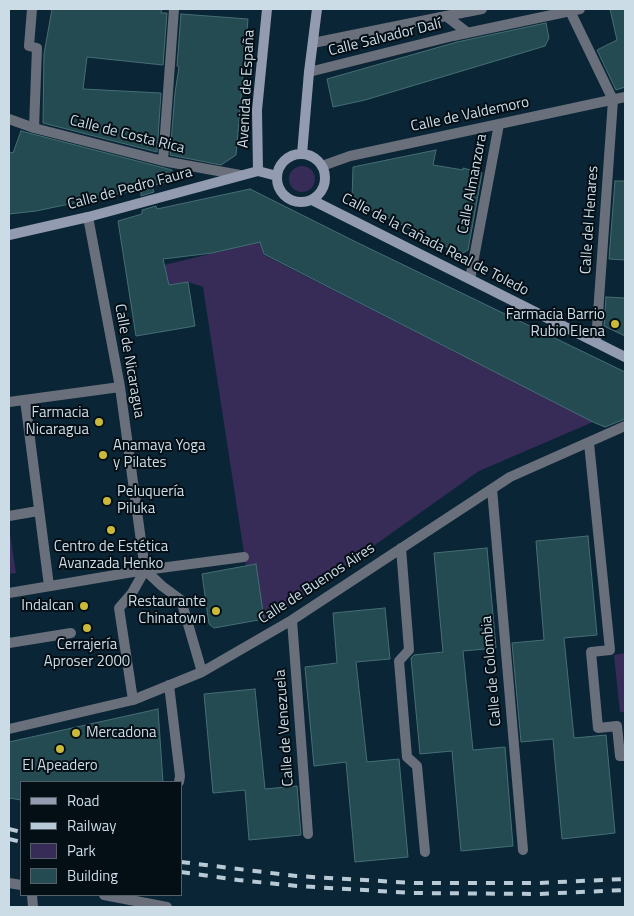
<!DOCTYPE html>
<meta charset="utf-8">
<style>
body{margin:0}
#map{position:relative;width:634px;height:916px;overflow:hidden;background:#0a2636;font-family:"Titillium Web",sans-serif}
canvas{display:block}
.frame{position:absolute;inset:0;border:10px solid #ccdce7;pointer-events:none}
.legend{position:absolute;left:20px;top:781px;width:162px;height:115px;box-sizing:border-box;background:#040e15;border:1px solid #546069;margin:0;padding:6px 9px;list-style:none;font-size:15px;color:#ccdce7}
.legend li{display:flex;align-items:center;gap:10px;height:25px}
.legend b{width:25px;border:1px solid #546069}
</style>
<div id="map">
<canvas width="634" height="916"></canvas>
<div class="frame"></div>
<ul class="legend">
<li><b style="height:6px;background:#929baf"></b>Road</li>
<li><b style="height:6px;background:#b8cad5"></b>Railway</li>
<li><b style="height:14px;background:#372b58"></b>Park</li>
<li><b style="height:14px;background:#244b52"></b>Building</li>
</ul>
</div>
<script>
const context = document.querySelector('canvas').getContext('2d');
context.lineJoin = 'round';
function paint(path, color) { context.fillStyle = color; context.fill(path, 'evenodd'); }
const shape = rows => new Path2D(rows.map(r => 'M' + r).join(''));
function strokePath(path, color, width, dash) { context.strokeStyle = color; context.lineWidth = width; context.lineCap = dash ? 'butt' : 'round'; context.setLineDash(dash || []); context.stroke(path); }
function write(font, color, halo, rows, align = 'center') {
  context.font = font + ' "Titillium Web",sans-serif'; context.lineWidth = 4; context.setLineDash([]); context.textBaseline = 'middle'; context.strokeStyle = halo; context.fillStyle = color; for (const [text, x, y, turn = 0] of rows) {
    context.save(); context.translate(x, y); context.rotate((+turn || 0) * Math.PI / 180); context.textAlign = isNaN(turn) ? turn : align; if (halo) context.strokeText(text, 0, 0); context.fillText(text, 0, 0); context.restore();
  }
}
paint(shape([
 '289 179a13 13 0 1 1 26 0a13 13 0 1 1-26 0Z',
 [260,242,264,255,593,422,479,471,265,623,256,567,246,566,203,287,188,282,169,285,164,265],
 [9,534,10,534,16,573,9,574],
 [625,653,625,712,620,712,614,655]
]), '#372b58');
const building = shape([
 [52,9,162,9,161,13,167,13,163,65,87,57,83,89,161,93,157,152,43,123,44,54,52,9],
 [610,9,625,9,625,87,616,90,597,50,617,40,610,9],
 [181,14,248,19,236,155,221,165,170,155,175,93,179,67,177,66,181,14],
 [546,23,549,38,545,46,365,100,333,107,327,79,457,42,546,23],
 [21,131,172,170,173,180,152,186,154,192,141,196,141,189,36,211,9,214,9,152,13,153,21,131],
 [436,150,433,165,463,170,463,168,482,173,468,250,461,254,352,200,353,167,436,150],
 [615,181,625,181,625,260,609,259,615,181],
 [250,189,356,242,625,372,625,419,605,427,593,422,264,254,260,242,212,253,163,259,169,285,188,282,195,326,136,336,118,221,142,214,142,210,156,206,157,209,250,189],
 [606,297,625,298,625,336,604,326,606,297],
 [588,536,597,635,564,638,574,738,606,735,615,833,562,839,553,739,521,742,512,643,544,640,536,541,588,536],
 [487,548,496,648,463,651,473,750,505,747,513,846,461,851,452,751,420,754,411,658,414,655,443,652,434,553,487,548],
 [256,564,264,619,214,628,209,624,202,574,256,564],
 [385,608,390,659,356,662,367,762,399,759,408,857,355,862,346,762,314,766,305,667,337,663,333,613,385,608],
 [255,689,265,789,297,786,301,835,249,840,245,790,213,793,204,694,255,689],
 [158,709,163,782,21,782,21,800,9,798,9,742,158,709]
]);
paint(building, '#244b52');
strokePath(building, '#466e75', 1);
strokePath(shape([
 [32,9,29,46,37,48,34,128],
 [570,11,613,100,596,342],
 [446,16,482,9],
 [313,43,446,16,468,33],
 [309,72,453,36,580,9],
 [9,119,34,128,163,161,240,175],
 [163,161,174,9],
 [322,166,350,156,625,97],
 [88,217,120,387,145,570,132,593,119,608,133,700],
 [470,279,499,124],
 [25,400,49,586],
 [9,402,120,387],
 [589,443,610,650,591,652,598,728,617,726,620,756,625,756],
 [492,489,523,850],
 [9,516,38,511],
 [401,548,409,650,399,661,407,757,417,766,425,852],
 [145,570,162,586,181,600,202,672],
 [9,593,145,570,244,557],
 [292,620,308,834],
 [9,643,71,633],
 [169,685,180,776,179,782],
 [9,729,133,700,202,672,292,620,510,477,625,426],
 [9,883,21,885],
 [32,895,33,907],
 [104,895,167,907]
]), '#6a6f7c', 10);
strokePath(shape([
 '277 178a24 24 0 1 1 48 0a24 24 0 1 1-48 0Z',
 [302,154,309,72,317,9],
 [258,171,257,110,267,9],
 [312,200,625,357],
 [9,235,88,217,258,171,277,176]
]), '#929baf', 10);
strokePath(shape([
 [9,829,21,832],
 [9,839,21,842],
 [181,862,296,876,414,883,538,883,625,879],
 [181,872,238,880,297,886,413,893,539,894,625,890]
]), '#b8cad5', 4, [9, 9]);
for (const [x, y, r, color] of [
 [615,324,5,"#cbba39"],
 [99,422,5,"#cbba39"],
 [103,455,5,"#cbba39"],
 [107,501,5,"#cbba39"],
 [111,530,5,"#cbba39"],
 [84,606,5,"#cbba39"],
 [216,611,5,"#cbba39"],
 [87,628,5,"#cbba39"],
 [76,733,5,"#cbba39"],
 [60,749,5,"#cbba39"]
]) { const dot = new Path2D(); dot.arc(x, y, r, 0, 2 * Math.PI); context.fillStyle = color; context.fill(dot); strokePath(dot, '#040e15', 2); }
write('15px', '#ccdce7', '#040e15', [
 ["Calle Salvador Dalí",385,38,-14],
 ["Avenida de España",247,89,-87],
 ["Calle de Valdemoro",470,115,-12],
 ["Calle de Costa Rica",127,135,14],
 ["Calle Almanzora",473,184,-79],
 ["Calle de Pedro Faura",130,189,-15],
 ["Calle del Henares",590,220,-86],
 ["Calle de la Cañada Real de Toledo",435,245,27],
 ["Calle de Nicaragua",129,361,80],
 ["Calle de Buenos Aires",317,584,-33],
 ["Calle de Colombia",492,671,-95],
 ["Calle de Venezuela",285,728,-94]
]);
write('15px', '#ccdce7', '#040e15', [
 ["Farmacia Barrio",605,315],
 ["Rubio Elena",605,332],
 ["Farmacia",89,413],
 ["Nicaragua",89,430],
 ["Anamaya Yoga",113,446,"left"],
 ["y Pilates",113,463,"left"],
 ["Peluquería",117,492,"left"],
 ["Piluka",117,509,"left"],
 ["Centro de Estética",111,547,"center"],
 ["Avanzada Henko",111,564,"center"],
 ["Restaurante",206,602],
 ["Chinatown",206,619],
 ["Indalcan",74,606],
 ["Cerrajería",87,645,"center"],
 ["Aproser 2000",87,662,"center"],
 ["Mercadona",86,733,"left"],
 ["El Apeadero",60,766,"center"]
], 'right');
</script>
